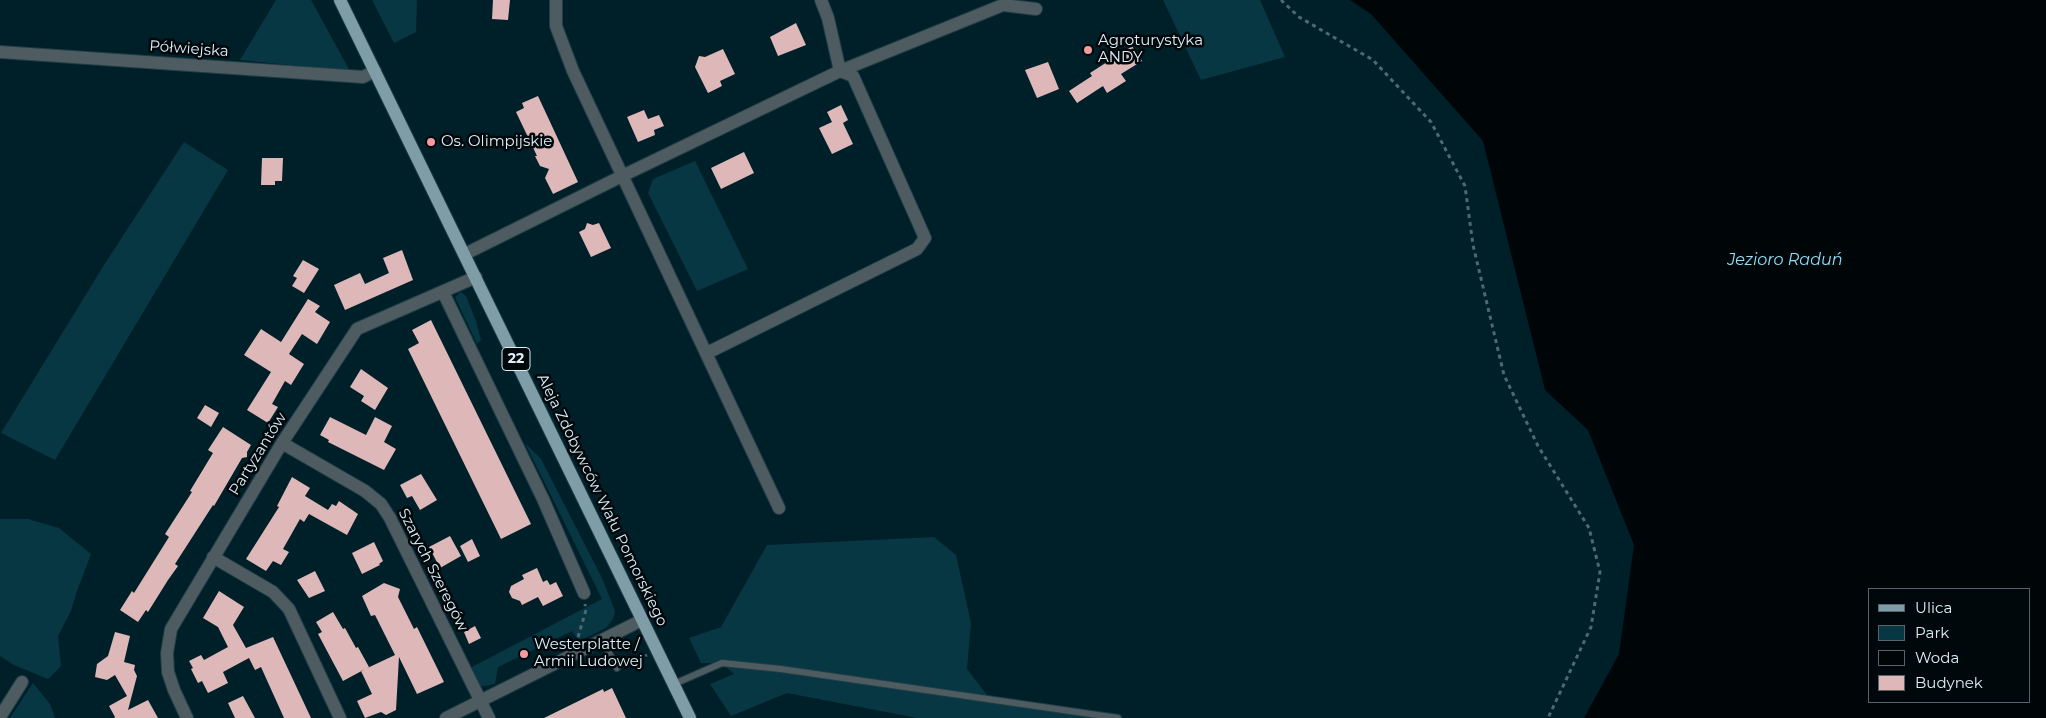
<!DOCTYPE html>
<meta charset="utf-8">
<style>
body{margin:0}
#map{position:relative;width:2046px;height:718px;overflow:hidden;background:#002029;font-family:Montserrat,sans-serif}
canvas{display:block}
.legend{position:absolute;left:1868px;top:588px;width:162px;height:115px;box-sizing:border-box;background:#00080c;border:1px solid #58646a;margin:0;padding:6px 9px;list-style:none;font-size:15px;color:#ddeff6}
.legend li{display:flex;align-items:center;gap:10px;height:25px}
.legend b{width:25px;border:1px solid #58646a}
</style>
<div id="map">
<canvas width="2046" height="718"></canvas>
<ul class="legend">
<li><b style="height:6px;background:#7f9da7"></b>Ulica</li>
<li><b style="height:14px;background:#073743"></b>Park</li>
<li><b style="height:14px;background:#000508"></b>Woda</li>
<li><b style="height:14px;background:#deb8b9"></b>Budynek</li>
</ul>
</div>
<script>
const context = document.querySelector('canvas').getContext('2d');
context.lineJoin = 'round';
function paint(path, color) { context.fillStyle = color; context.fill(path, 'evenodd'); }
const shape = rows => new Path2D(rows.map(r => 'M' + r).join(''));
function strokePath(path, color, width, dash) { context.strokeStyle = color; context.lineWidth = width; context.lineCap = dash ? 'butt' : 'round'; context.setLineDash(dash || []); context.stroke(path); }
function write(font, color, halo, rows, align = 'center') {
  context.font = font + ' Montserrat,sans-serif'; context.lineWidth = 5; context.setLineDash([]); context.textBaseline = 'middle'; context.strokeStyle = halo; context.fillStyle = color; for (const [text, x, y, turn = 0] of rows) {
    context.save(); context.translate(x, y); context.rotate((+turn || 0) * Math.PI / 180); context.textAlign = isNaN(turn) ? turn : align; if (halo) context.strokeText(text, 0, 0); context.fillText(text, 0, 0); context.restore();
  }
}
paint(shape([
 [276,0,311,0,350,71,240,60],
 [372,0,417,0,416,32,394,43],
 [1163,0,1260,0,1285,57,1201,80],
 [184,142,228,170,55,460,1,433,104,265],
 [695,161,748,269,697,291,648,193,653,179],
 [461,292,466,296,476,321,481,340,477,344,455,297],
 [525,443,541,459,602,578,615,611,613,619,606,628,579,641,572,631,498,667,495,684,474,688,472,667,602,599],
 [0,519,28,519,59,528,91,554,77,591,71,611,58,636,61,666,48,679,14,665,0,656],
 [934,537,956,555,971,623,967,669,990,699,1098,718,917,718,787,693,731,716,710,684,734,674,722,663,701,663,689,638,721,627,767,545],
 [33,683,50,704,55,718,10,718]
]), '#073743');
paint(shape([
 [1350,0,2046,0,2046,718,1584,718,1619,654,1634,545,1588,430,1545,390,1483,141,1371,14],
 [1870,589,2030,589,2030,702,1870,702]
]), '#000508');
paint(shape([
 [493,0,510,0,508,20,492,19],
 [796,23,806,45,778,56,770,37],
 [1132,46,1142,61,1121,74,1126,81,1107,93,1103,86,1077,103,1069,91,1092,76,1090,73],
 [723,49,735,74,720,81,722,86,708,93,695,67,699,56,705,57],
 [1048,62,1059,89,1037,98,1025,70],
 [538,96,578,182,553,194,545,178,549,169,540,166,535,156,537,156,516,112,524,108,522,103],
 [841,105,848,120,843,123,853,144,832,154,819,128,832,122,827,112],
 [644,110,648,119,659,115,664,126,654,130,655,135,638,142,627,117],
 [744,152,754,173,721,189,711,168],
 [262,158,283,158,282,181,275,181,275,185,261,185],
 [587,223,593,225,599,223,611,248,591,257,579,232,585,229],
 [402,250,413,280,345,310,334,285,360,273,365,284,389,273,383,258],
 [303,260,319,269,304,293,292,286,297,278,293,276],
 [308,299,320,306,315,312,330,322,317,344,302,334,289,354,304,364,291,385,285,381,272,404,278,407,268,423,247,410,271,372,244,355,261,329,281,342],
 [431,320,531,524,501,539,408,349,419,343,412,330],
 [361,369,388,388,375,410,361,401,364,396,350,387],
 [205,405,219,413,211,427,197,418],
 [330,417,366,435,375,417,392,426,384,442,396,449,384,470,328,442,329,440,320,435],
 [223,427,251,445,247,452,247,457,242,458,214,506,213,505,175,564,178,566,168,580,148,612,146,610,138,622,120,610,132,591,134,593,169,537,165,534,192,492,190,491,213,453,208,450],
 [421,474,437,500,420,510,412,496,407,498,400,485],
 [292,477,310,488,305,496,328,510,332,504,336,506,339,501,358,514,347,535,309,514,304,522,300,519,283,549,289,552,281,565,273,561,266,571,246,559,279,507,277,506],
 [450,536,461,556,440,568,429,547],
 [472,539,480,556,468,562,460,546],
 [374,542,383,561,379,564,380,565,362,574,352,553],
 [537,568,543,582,547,580,550,585,556,582,563,596,543,606,538,597,522,605,520,601,512,598,509,592,511,586,524,579,522,575],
 [315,571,325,591,309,598,297,580],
 [384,583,400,589,398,597,414,629,417,627,444,682,417,694,399,657,396,710,386,715,381,712,365,718,357,701,372,694,361,671,395,655,375,615,371,616,362,596],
 [219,591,244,607,233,625,246,648,273,637,311,718,284,718,261,667,255,670,249,658,223,672,228,683,208,693,202,681,198,683,191,669,193,668,189,661,201,655,204,660,228,647,218,627,203,618],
 [333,612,343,629,345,628,356,648,358,647,369,667,343,681,318,634,322,632,316,622],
 [475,626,481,638,469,644,464,632],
 [115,632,130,636,124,662,135,665,134,670,137,676,128,710,148,700,158,718,114,718,115,717,109,706,127,696,115,675,107,680,95,677,97,664,108,656],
 [612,688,626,718,544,718,603,689,604,692],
 [243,696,255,718,235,718,228,703]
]), '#deb8b9');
const service = shape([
 [602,640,617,668],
 [674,684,722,663,781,669,1118,718]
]);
const minor = shape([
 [556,0,556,26,573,71,779,508],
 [0,52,363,77,375,71],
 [465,254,622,176,840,71,1003,5,1036,9],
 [443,292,543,499,584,593],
 [707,353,917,249,925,238,853,76,840,71,828,18,821,0],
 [282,443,365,491,381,504,390,518,489,718],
 [213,557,273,592,289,609,340,718],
 [0,717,22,682],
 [187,718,174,690,168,672,167,653,171,629,282,443,357,329,476,277],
 [446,718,642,620]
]);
const primary = shape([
 [340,0,690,718]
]);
strokePath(service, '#1f3d46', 8);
strokePath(minor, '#1f3d46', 14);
strokePath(primary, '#1f3d46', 14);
strokePath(shape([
 [1281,0,1299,17,1373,60,1431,122,1465,186,1473,245,1504,375,1538,446,1589,528,1600,572,1591,627,1548,718],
 [578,637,586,610,585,604],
 [638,659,647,655]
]), '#4e6971', 3, [4, 4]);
strokePath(service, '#4e5c61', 6);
strokePath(minor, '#4e5c61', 12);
strokePath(primary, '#7f9da7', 12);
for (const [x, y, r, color] of [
 [1088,50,5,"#f59b9f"],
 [431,142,5,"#f59b9f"],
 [524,654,5,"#f59b9f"]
]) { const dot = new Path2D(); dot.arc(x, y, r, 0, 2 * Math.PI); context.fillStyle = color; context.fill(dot); strokePath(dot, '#00080c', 2); }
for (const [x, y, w] of [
 [516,359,28]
]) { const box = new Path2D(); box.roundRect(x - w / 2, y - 11.5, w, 23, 4); context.fillStyle = '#00080c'; context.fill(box); strokePath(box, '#ddeff6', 1); }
write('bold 14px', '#ddeff6', null, [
 ["22",516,359]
]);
write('15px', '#ddeff6', '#00080c', [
 ["Agroturystyka",1098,41],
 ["ANDY",1098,58],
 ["Os. Olimpijskie",441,142],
 ["Westerplatte /",534,645],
 ["Armii Ludowej",534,662]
], 'left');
write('15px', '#ddeff6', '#00080c', [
 ["Półwiejska",189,49,4],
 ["Partyzantów",258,454,-58],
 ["Aleja Zdobywców Wału Pomorskiego",602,500,64],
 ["Szarych Szeregów",433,570,63]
]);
write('italic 16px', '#92dff6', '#00080c', [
 ["Jezioro Raduń",1785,260]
]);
</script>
